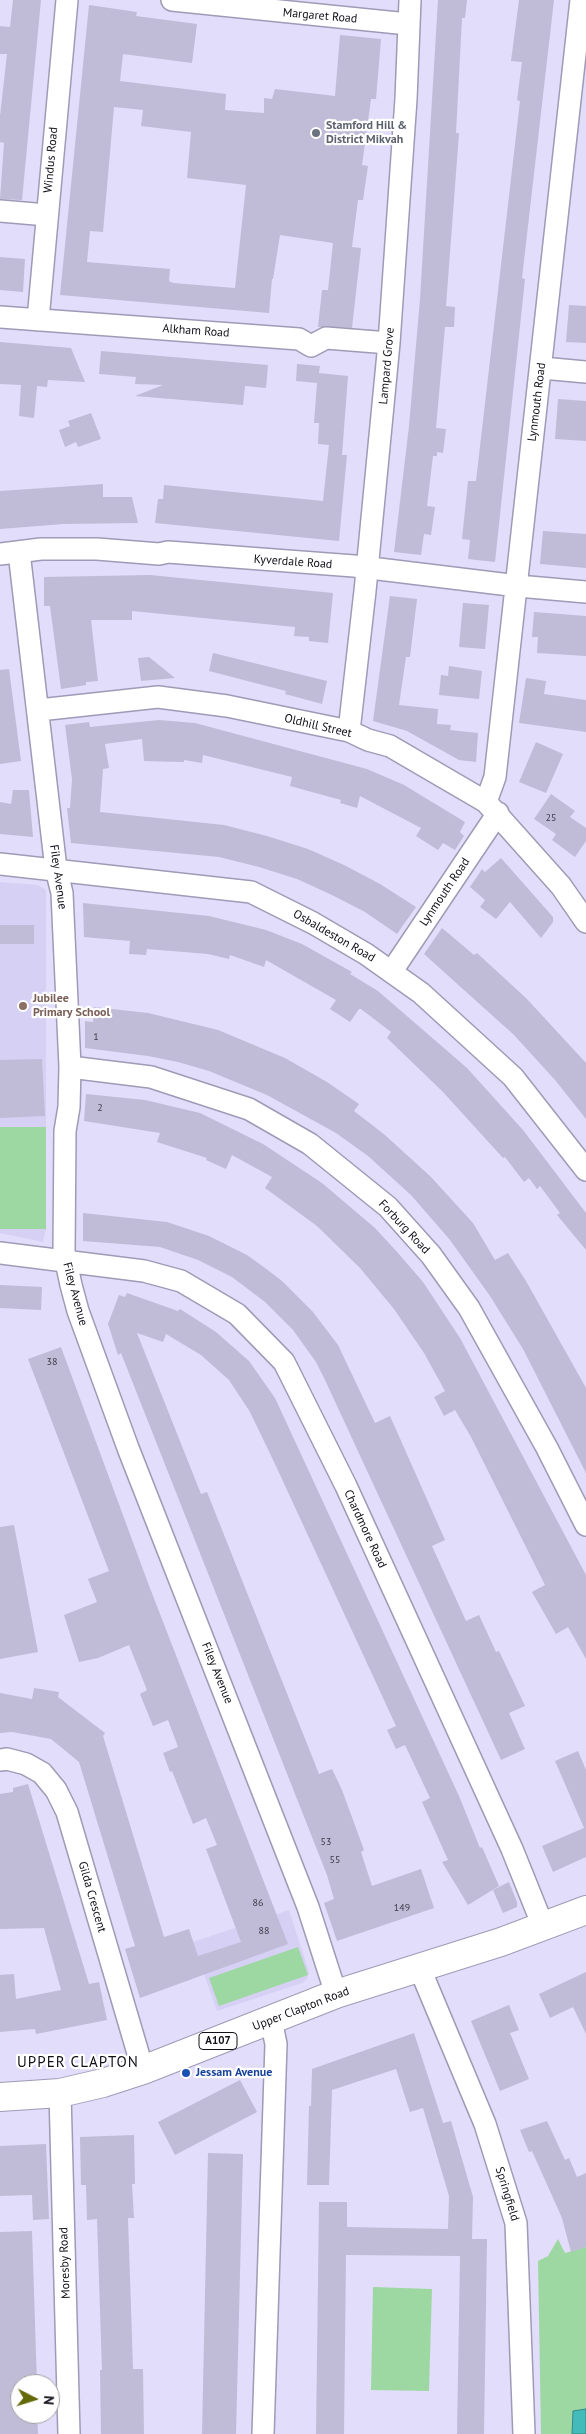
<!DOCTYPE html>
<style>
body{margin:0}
#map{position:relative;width:586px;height:2434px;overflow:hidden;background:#e2ddfa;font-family:"PT Sans",sans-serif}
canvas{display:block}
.north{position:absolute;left:10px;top:2374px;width:50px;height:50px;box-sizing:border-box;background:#fff;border:1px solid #a09fa3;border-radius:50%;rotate:95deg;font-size:14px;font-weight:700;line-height:20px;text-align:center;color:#110f18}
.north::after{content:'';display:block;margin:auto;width:18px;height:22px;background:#636808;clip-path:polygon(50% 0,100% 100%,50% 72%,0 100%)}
</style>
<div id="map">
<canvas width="586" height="2434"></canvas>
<div class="north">N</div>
</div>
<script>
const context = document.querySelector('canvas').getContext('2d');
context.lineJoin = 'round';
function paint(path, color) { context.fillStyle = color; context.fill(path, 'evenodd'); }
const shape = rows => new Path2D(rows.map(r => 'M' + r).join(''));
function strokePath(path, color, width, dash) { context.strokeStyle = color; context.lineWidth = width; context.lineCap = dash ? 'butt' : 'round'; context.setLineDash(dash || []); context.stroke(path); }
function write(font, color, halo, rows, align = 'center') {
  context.font = font + ' "PT Sans",sans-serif'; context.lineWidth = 4.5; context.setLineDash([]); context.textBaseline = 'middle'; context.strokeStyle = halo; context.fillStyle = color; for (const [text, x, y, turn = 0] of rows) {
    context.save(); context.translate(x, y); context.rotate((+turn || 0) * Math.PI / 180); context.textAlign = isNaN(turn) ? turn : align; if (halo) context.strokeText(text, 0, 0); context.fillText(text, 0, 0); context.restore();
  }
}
paint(shape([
 [0,882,38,885,46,890,46,1229,43,1242,0,1233],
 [289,1910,309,1972,307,1979,302,1983,217,2011,193,1942]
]), '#d6d0f4');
paint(shape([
 [0,1127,46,1127,46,1229,0,1229],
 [298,1947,308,1975,219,2006,209,1978],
 [558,2239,565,2253,586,2247,586,2434,541,2434,538,2261,548,2256],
 [373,2287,432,2289,429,2391,371,2390]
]), '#9dd8a2');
const water = shape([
 [586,2409,586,2434,572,2434,573,2411,586,2409]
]);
paint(water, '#43bbbb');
strokePath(water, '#34878a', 1);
paint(shape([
 [13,0,41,0,22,200,0,199,4,143,0,142,0,116,7,54,0,54,0,26,10,27],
 [438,0,467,0,465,18,462,18,456,133,459,133,446,306,455,307,454,327,445,327,436,428,446,429,443,453,437,452,437,456,433,456,427,506,435,507,431,535,424,534,421,555,394,552,409,426,420,299],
 [519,0,554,0,522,278,525,279,495,562,468,559,470,540,462,539,468,481,476,481,520,101,517,100,522,62,511,61],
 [89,5,137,12,136,16,197,24,192,63,123,54,120,81,226,94,225,110,264,113,264,98,272,99,275,89,335,96,340,35,381,39,376,99,371,99,362,165,368,166,363,200,358,200,352,247,361,248,352,328,318,327,322,290,328,290,333,243,280,235,273,279,272,279,269,313,60,295],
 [114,107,143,110,141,126,191,132,187,178,246,185,235,288,173,283,169,281,170,269,87,262,90,231,103,232],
 [0,257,25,259,23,292,0,290],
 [569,305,586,306,586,343,566,342],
 [0,342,71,348,85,382,48,380,47,387,37,386,34,418,19,416,21,385,0,384],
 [101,351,268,365,266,388,245,386,243,405,135,396,163,385,135,384,136,377,99,374],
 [297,364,320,366,319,373,348,376,342,455,347,455,339,541,155,523,158,499,163,499,164,485,323,501,329,445,318,444,319,423,314,423,317,383,296,381],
 [558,399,586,401,586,441,555,439],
 [91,413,101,439,78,447,76,442,65,447,59,430,70,426,68,421],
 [103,484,103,497,132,497,138,523,63,524,0,529,0,491],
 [543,531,586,534,586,568,540,564],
 [150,575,333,593,328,643,309,641,309,637,294,636,295,627,132,611,132,620,91,620,98,681,86,682,86,685,61,689,50,606,44,606,44,577],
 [390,596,417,599,410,657,406,657,399,705,438,709,437,724,451,725,450,730,478,733,476,762,459,760,407,731,373,721],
 [463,603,489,605,485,649,459,647],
 [534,612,586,616,586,656,537,653,538,637,532,637],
 [213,653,327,681,322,704,285,694,286,691,209,671],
 [149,657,175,678,141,681,138,658],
 [449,666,482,671,479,699,439,695,441,675,448,676],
 [9,669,21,761,0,764,0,670],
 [526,678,546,681,544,694,586,700,586,732,519,723],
 [159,720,195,723,367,769,404,785,465,822,460,832,464,836,455,850,443,843,438,850,416,836,421,828,360,796,357,808,340,803,341,800,290,786,292,777,203,755,202,763,184,760,184,762,144,761,142,739,105,744,109,768,103,769,100,812,224,825,267,836,308,849,344,865,380,884,416,907,397,934,365,912,332,895,297,879,259,867,219,857,71,843,67,808,70,808,72,779,65,725,89,722,90,727],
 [536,742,563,754,546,793,519,782],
 [13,790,29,790,33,837,0,834,0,802,11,804],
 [551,794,575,811,570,817,586,828,586,841,575,857,552,840,556,834,534,819],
 [501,858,553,917,553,922,541,938,510,902,496,919,480,907,485,900,470,887,482,869,485,872],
 [83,903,209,916,266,930,302,944,352,972,350,974,378,991,467,1068,523,1130,586,1213,586,1250,557,1215,560,1213,540,1186,537,1189,529,1178,524,1182,505,1157,503,1158,443,1092,387,1038,391,1032,361,1009,359,1009,350,1022,330,1009,336,1000,266,960,264,967,230,955,229,959,208,954,147,949,146,955,129,954,130,941,84,937],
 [0,925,34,925,34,944,0,944],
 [442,928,474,955,477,953,526,998,586,1063,586,1119,555,1080,514,1035,424,954],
 [94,1007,148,1013,218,1030,285,1058,327,1082,359,1104,354,1111,385,1135,431,1177,473,1223,495,1260,508,1253,526,1281,586,1388,586,1473,523,1349,490,1296,450,1240,411,1195,368,1156,336,1133,267,1095,209,1071,178,1062,148,1056,85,1048,85,1021,93,1022],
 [42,1059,45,1116,0,1118,0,1060],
 [86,1094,145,1100,200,1113,263,1144,322,1183,375,1228,398,1253,423,1282,460,1338,586,1575,586,1659,568,1627,556,1634,532,1592,545,1585,471,1437,455,1410,444,1416,434,1397,445,1391,424,1353,394,1309,360,1268,317,1226,265,1188,272,1177,232,1155,226,1169,206,1160,207,1158,157,1142,160,1133,84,1121],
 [83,1213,167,1222,209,1236,247,1255,265,1268,282,1281,313,1312,338,1345,375,1423,390,1416,445,1540,432,1546,466,1621,479,1615,496,1652,499,1651,525,1706,509,1713,525,1749,501,1760,325,1380,316,1362,293,1330,265,1302,232,1277,198,1260,160,1247,83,1241],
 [0,1285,42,1287,41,1310,0,1308],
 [127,1293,178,1311,180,1309,216,1332,249,1361,275,1398,459,1796,480,1848,482,1847,499,1886,468,1905,442,1862,448,1860,422,1802,430,1798,405,1745,396,1749,387,1730,396,1726,275,1464,250,1412,229,1380,201,1355,166,1334,163,1342,137,1333,201,1494,207,1492,319,1774,332,1769,342,1790,364,1850,361,1852,372,1886,421,1869,434,1908,337,1941,324,1903,334,1899,327,1875,121,1353,118,1355,108,1324,119,1295,125,1297],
 [61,1347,148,1583,288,1944,140,1998,125,1949,135,1946,79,1762,51,1739,12,1732,0,1733,0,1693,32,1699,34,1688,59,1692,58,1697,105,1733,103,1736,164,1937,189,1929,198,1956,241,1942,206,1849,217,1845,206,1818,193,1824,172,1771,170,1772,163,1753,178,1747,168,1720,153,1726,140,1694,147,1690,129,1645,98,1658,79,1662,64,1615,97,1602,88,1579,109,1571,28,1359],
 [14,1525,38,1652,0,1659,0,1527],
 [578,1751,586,1770,586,1857,553,1872,542,1846,584,1828,555,1761],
 [28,1784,89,1984,99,1982,107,2020,36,2034,35,2029,0,2032,0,1975,14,1974,16,1999,61,1990,44,1928,0,1929,0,1794,13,1792,13,1788],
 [509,1882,517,1902,517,1907,503,1913,493,1890],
 [586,1972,586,2034,573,2007,550,2018,539,1994],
 [509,2005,519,2030,510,2033,529,2079,500,2091,471,2021],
 [414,2033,443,2123,451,2121,473,2197,472,2239,487,2239,484,2434,457,2434,460,2256,346,2255,344,2434,316,2434,319,2202,347,2202,347,2227,448,2229,449,2196,423,2108,410,2112,396,2069,332,2090,329,2185,307,2185,309,2106,311,2106,312,2069],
 [240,2080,257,2112,175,2155,158,2122],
 [547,2121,565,2160,569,2158,577,2177,586,2173,586,2247,571,2252,562,2218,532,2151,529,2152,520,2130],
 [134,2135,135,2184,132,2184,134,2218,128,2218,133,2369,143,2369,144,2434,101,2434,100,2370,102,2370,97,2219,87,2220,86,2185,81,2185,80,2137],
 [46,2144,49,2219,33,2220,32,2195,0,2196,0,2146],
 [208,2153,243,2154,236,2434,202,2434],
 [32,2231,37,2384,20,2384,20,2414,37,2414,38,2434,0,2434,0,2232]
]), '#c0bbd7');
const street = shape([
 [172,0,408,24],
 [0,211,47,215],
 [0,317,299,339,311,346,326,338,389,343],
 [38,320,67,0],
 [542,368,586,372],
 [19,552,56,869,62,893,70,1067,69,1107,65,1131,64,1252,71,1285,78,1311,128,1448,308,1907,336,1994],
 [0,554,41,549,97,549,159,554,168,552,354,566,518,586,586,592],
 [39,710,158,697,227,706,349,731,368,740,390,746,486,802,561,886,586,922],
 [349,731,365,591,389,343,406,99,410,0],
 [486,802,495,777,581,0],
 [0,864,251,892,313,923,366,954,421,993,513,1077,586,1170],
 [392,971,498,813],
 [70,1067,151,1077,249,1109,310,1144,388,1207,431,1255,469,1308,547,1448,586,1525],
 [0,1253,144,1271,181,1281,237,1314,284,1362,346,1486,512,1849,543,1926],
 [0,1760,7,1759,26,1764,42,1773,56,1790,67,1812,143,2070],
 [420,1969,485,2124,516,2223,524,2434],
 [60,2093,69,2434],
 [263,2434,276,2044,271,2020]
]);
const highway = shape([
 [0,2097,60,2093,103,2083,143,2070,336,1994,501,1942,586,1910]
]);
strokePath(street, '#9f9ab5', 24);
strokePath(highway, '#9f9ab5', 30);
strokePath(street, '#fff', 21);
strokePath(highway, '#fff', 28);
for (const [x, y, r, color] of [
 [316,133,5,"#6b7280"],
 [23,1006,5,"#8d6e63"],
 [186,2073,5,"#1a4fb4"]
]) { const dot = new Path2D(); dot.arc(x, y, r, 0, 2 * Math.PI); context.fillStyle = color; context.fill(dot); strokePath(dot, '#fff', 2); }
write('10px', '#3d3a48', null, [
 ["25",551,818],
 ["1",96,1037],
 ["2",100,1108],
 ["38",52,1362],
 ["53",326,1842],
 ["55",335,1860],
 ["86",258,1903],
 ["149",402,1908],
 ["88",264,1931]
]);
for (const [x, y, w] of [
 [218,2041,38]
]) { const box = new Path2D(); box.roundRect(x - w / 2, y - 8.5, w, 17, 4); context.fillStyle = '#fff'; context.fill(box); strokePath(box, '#110f18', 1); }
write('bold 11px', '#110f18', null, [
 ["A107",218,2041]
]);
write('12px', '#110f18', '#fff', [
 ["Margaret Road",320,16,5],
 ["Windus Road",51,160,-85],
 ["Alkham Road",196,331,4],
 ["Lampard Grove",387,366,-85],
 ["Lynmouth Road",537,402,-83],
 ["Kyverdale Road",293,562,4],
 ["Oldhill Street",318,726,13],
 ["Filey Avenue",58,877,82],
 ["Lynmouth Road",445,892,-56],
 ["Osbaldeston Road",334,936,30],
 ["Forburg Road",404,1227,47],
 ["Filey Avenue",75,1294,75],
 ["Chardmore Road",365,1529,65],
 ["Filey Avenue",217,1673,68],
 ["Gilda Crescent",92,1897,74],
 ["Upper Clapton Road",301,2009,-21],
 ["Springfield",507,2194,73],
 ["Moresby Road",65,2263,-92]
]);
write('bold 12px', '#5b616d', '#fff', [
 ["Stamford Hill &",326,126],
 ["District Mikvah",326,140]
], 'left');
write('bold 12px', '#785e54', '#fff', [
 ["Jubilee",33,999],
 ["Primary School",33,1013]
], 'left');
write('bold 12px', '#164399', '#fff', [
 ["Jessam Avenue",196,2073]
], 'left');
context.letterSpacing = '1px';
write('15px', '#110f18', '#fff', [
 ["UPPER CLAPTON",78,2063]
]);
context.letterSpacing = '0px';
</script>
